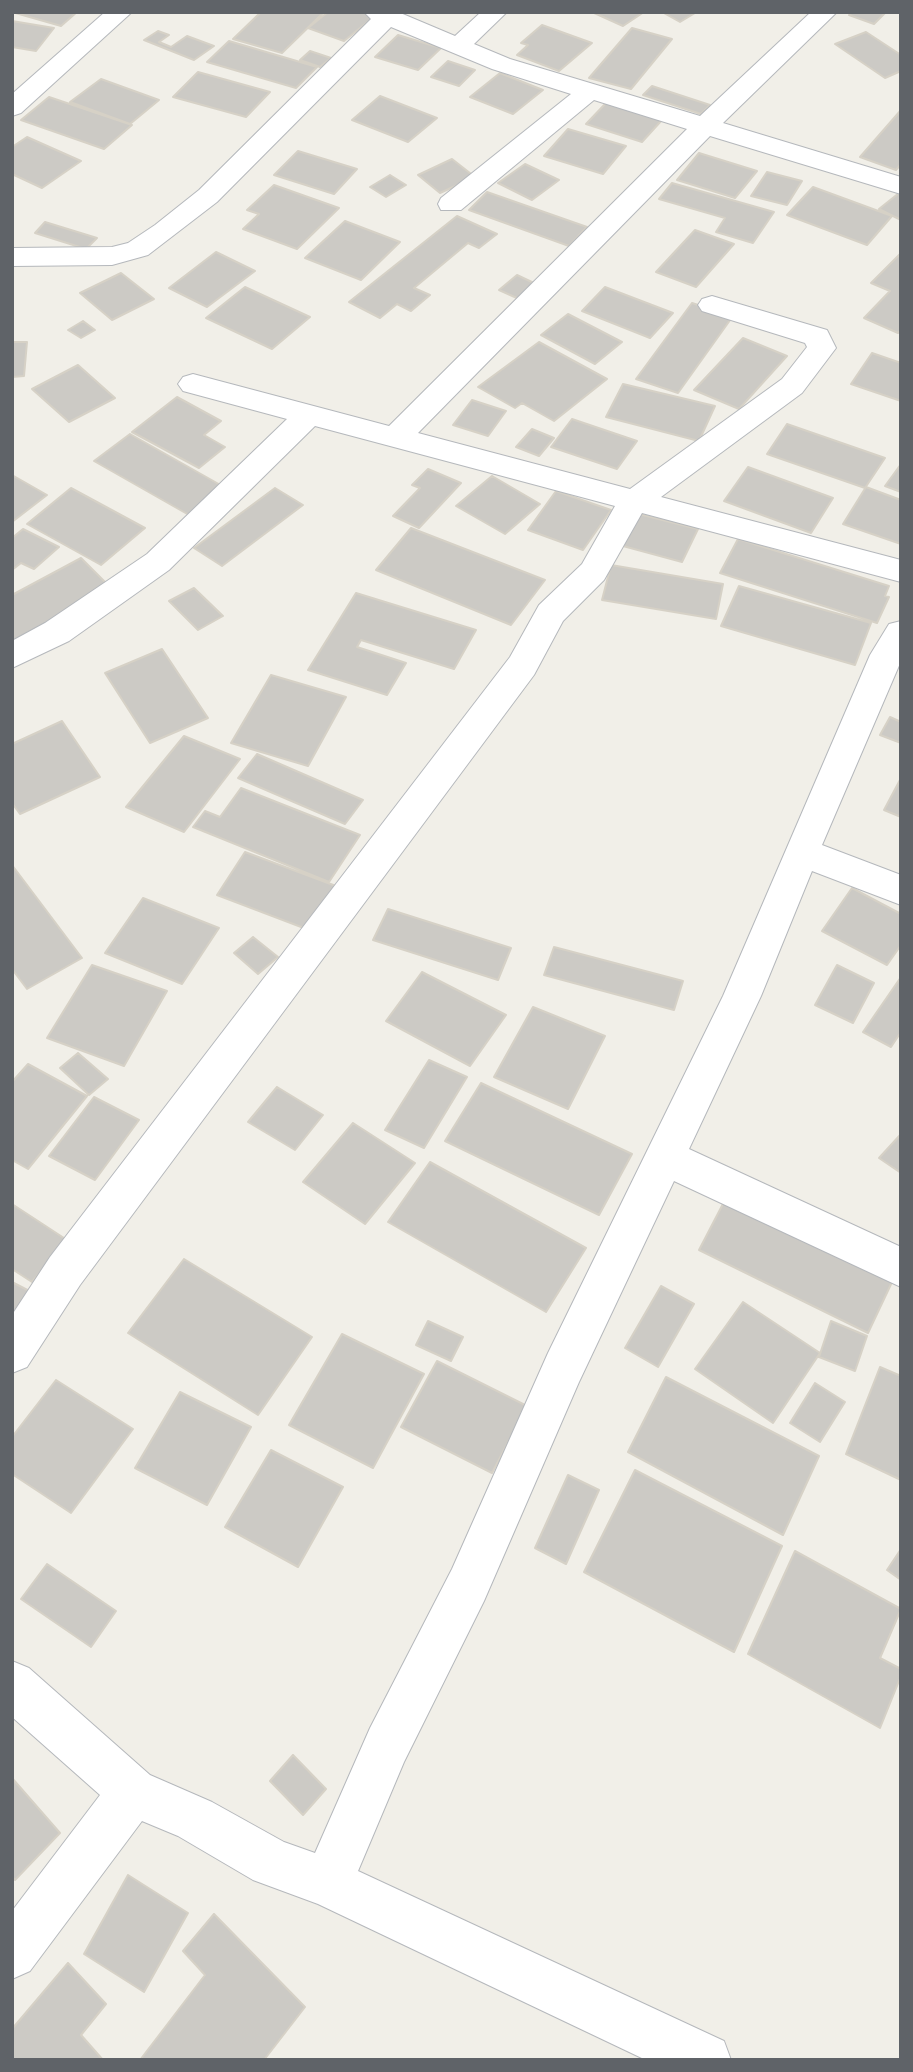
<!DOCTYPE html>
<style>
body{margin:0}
#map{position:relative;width:913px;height:2072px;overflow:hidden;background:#f1efe8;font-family:Overpass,sans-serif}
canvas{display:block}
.frame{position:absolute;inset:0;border:14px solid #5f6368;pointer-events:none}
</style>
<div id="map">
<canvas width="913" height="2072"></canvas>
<div class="frame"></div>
</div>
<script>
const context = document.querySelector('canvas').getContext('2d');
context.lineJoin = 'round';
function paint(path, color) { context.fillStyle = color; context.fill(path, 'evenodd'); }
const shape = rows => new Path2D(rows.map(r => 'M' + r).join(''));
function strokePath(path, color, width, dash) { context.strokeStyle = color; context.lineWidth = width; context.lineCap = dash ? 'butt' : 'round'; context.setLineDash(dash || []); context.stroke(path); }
const building = shape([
 [12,12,77,12,61,26,12,12],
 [261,12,324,12,282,53,233,39,261,12],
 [328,12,364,12,375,16,344,41,308,28,328,12],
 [592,12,644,12,623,26,592,12],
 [662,12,694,12,695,13,680,22,662,12],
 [853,12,886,12,874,24,849,15,853,12],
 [12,21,54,28,36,51,12,47,12,21],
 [542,25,592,43,559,71,517,55,528,45,521,43,542,25],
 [632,28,672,39,631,89,589,78,632,28],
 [158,31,169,35,159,42,171,47,187,36,214,46,194,60,144,40,158,31],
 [866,32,901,55,901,71,885,78,835,44,866,32],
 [398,35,441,48,418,70,375,57,398,35],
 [229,41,317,67,296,88,207,62,229,41],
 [310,51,331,58,320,67,300,60,310,51],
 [448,61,475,70,459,86,431,77,448,61],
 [198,72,270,92,246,117,173,97,198,72],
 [500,73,543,90,513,114,470,97,500,73],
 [101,79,159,100,130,124,70,102,101,79],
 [652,86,710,105,701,114,643,95,652,86],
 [380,96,437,118,408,142,352,120,380,96],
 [49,97,132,125,104,149,21,120,49,97],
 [606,103,662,120,642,142,586,124,606,103],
 [901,110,901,164,896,170,860,157,901,110],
 [568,129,626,146,603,174,544,156,568,129],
 [27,137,81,161,42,188,12,174,12,147,27,137],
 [298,151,357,169,334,194,274,175,298,151],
 [699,153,757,171,735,198,677,180,699,153],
 [452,159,475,177,440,193,418,175,452,159],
 [525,164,559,180,532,200,498,183,525,164],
 [767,172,802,181,787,205,751,196,767,172],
 [390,175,406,185,386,197,370,187,390,175],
 [672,183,774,212,753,243,716,232,725,218,659,199,672,183],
 [274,185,339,208,297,249,243,229,259,214,247,210,274,185],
 [813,187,892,216,867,245,787,215,813,187],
 [487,192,587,227,569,246,469,210,487,192],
 [899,193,901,193,901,220,879,209,899,193],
 [457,216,497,234,479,248,468,243,414,288,430,295,411,311,397,304,380,318,349,302,457,216],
 [345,221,400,242,361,280,305,258,345,221],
 [45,222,97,238,86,249,35,233,45,222],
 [695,230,734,244,696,287,656,272,695,230],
 [216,252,255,271,207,307,169,288,216,252],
 [900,254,901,330,898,333,864,318,890,291,871,283,900,254],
 [121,273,154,299,112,320,80,293,121,273],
 [517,275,536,284,519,299,499,290,517,275],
 [245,287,310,317,272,349,206,318,245,287],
 [605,287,673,313,650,338,582,311,605,287],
 [692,303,733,316,678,393,636,379,692,303],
 [568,314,622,342,595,364,541,335,568,314],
 [83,321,95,330,81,338,68,330,83,321],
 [743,338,787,356,739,409,694,390,743,338],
 [12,342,27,342,24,376,12,377,12,342],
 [539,342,607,379,554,421,522,403,515,408,478,387,539,342],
 [872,353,901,363,901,401,851,384,872,353],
 [78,365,115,398,69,422,32,389,78,365],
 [623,384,715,406,699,441,606,417,623,384],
 [177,397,221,421,204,435,225,447,199,468,132,432,177,397],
 [472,400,506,411,488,436,453,425,472,400],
 [572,419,637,441,617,469,551,447,572,419],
 [787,424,885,458,865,488,767,454,787,424],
 [532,429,554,438,539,456,516,447,532,429],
 [130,434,224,487,189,515,94,461,130,434],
 [901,464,901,492,885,486,901,464],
 [748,467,833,498,811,533,724,501,748,467],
 [428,469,461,483,419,528,393,516,420,488,412,485,428,469],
 [12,475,47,495,12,522,12,475],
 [492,476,540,504,505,534,456,506,492,476],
 [866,487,901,500,901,544,843,524,866,487],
 [71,488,145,528,101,565,27,524,71,488],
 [275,488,303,505,222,566,194,548,275,488],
 [556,491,611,510,583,550,528,530,556,491],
 [639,514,698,529,682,562,623,546,639,514],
 [411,528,545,580,511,625,376,570,411,528],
 [23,529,59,547,34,569,21,563,12,570,12,538,23,529],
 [738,539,889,586,885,596,889,597,877,623,720,573,738,539],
 [81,558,112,589,12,643,12,595,81,558],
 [611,565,723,584,716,619,602,600,611,565],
 [739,586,871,623,855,665,721,626,739,586],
 [194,588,223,616,198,630,169,601,194,588],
 [356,593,476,630,454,669,361,640,357,647,406,663,387,695,308,670,356,593],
 [162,649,208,718,150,743,105,673,162,649],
 [271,675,346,697,308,766,231,743,271,675],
 [890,717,901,722,901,743,880,735,890,717],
 [62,721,100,777,20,814,12,803,12,744,62,721],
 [184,736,240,759,184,832,126,807,184,736],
 [257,754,363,800,345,824,238,778,257,754],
 [901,778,901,817,884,810,901,778],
 [241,788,360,835,329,882,193,827,205,811,220,817,241,788],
 [245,852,336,886,309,930,217,895,245,852],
 [12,865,82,958,27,989,12,969,12,865],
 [852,888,901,914,901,945,887,965,822,931,852,888],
 [143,898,219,928,182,984,105,953,143,898],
 [388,909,511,948,498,980,373,940,388,909],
 [253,937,278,957,258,974,234,953,253,937],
 [554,947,683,981,674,1010,544,975,554,947],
 [92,965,167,991,124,1066,47,1038,92,965],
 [837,965,874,983,853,1023,815,1005,837,965],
 [422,972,506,1015,470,1066,386,1021,422,972],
 [901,977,901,1032,891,1047,863,1032,901,977],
 [533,1007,605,1036,568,1109,494,1077,533,1007],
 [78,1053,108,1079,89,1095,60,1068,78,1053],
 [429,1060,467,1077,424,1148,385,1130,429,1060],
 [28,1064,87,1096,28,1169,12,1160,12,1082,28,1064],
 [481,1083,632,1154,599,1215,445,1141,481,1083],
 [277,1087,323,1115,295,1150,248,1122,277,1087],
 [94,1097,139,1120,95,1180,49,1156,94,1097],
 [353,1123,415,1163,365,1224,303,1182,353,1123],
 [901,1134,901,1173,879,1158,901,1134],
 [430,1162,586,1248,546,1312,388,1222,430,1162],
 [725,1200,893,1280,868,1333,699,1250,725,1200],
 [12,1204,67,1240,32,1282,12,1269,12,1204],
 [184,1259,312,1337,258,1415,128,1333,184,1259],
 [12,1282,39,1296,12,1333,12,1282],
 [661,1286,694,1304,658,1367,625,1348,661,1286],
 [743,1302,820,1353,773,1423,695,1369,743,1302],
 [428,1321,463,1337,451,1361,416,1345,428,1321],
 [831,1321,867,1336,855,1371,819,1357,831,1321],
 [342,1334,424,1374,373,1468,289,1425,342,1334],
 [437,1361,527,1406,492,1473,401,1427,437,1361],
 [880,1367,901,1376,901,1480,846,1454,880,1367],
 [666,1377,819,1456,783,1535,628,1452,666,1377],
 [56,1380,133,1429,71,1513,12,1474,12,1437,56,1380],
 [815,1383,845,1402,820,1442,790,1423,815,1383],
 [180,1392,251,1427,207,1505,135,1468,180,1392],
 [271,1450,343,1487,298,1567,225,1527,271,1450],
 [635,1470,782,1546,734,1652,584,1572,635,1470],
 [568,1475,599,1490,566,1564,535,1548,568,1475],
 [901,1549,901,1580,887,1570,901,1549],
 [795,1551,901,1609,880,1658,901,1669,901,1676,880,1728,748,1654,795,1551],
 [47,1564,116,1611,91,1647,21,1599,47,1564],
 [293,1755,326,1789,303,1815,270,1781,293,1755],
 [12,1778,60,1833,15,1880,12,1876,12,1778],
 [128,1875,188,1913,144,1992,84,1954,128,1875],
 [214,1914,305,2007,264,2060,140,2060,205,1975,183,1951,214,1914],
 [68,1963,106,2004,81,2035,103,2060,12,2060,12,2029,68,1963]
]);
paint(building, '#cccac5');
strokePath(building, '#d6d1c6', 2);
const street = shape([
 [105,12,132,12,21,113,12,116,12,94,105,12],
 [364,12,398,12,455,36,481,12,507,12,474,44,510,59,700,116,811,12,837,12,723,123,901,177,901,194,710,136,418,433,630,489,782,379,807,347,805,343,702,311,698,305,702,299,712,296,827,330,836,348,802,393,661,497,901,560,901,582,642,513,604,580,563,621,534,675,80,1285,27,1367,12,1373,12,1315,50,1257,510,657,539,605,582,564,615,506,315,426,169,570,69,641,12,668,12,641,45,623,147,554,287,419,183,391,178,384,183,377,193,374,389,426,687,129,594,100,461,210,441,210,438,204,441,198,571,94,492,69,391,27,217,202,148,255,112,265,12,266,12,248,112,247,128,243,155,225,199,190,371,19,364,12],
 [901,621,901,661,822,845,901,875,901,905,812,871,761,996,689,1149,901,1247,901,1287,674,1181,579,1382,484,1601,404,1762,358,1871,724,2041,731,2060,646,2060,318,1904,253,1880,178,1836,142,1821,30,1971,12,1979,12,1911,100,1795,12,1717,12,1661,29,1668,150,1775,212,1802,284,1842,315,1853,370,1728,452,1569,548,1353,723,996,870,655,889,624,901,621]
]);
strokePath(street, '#b5b8bc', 2);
paint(street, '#fff');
</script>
